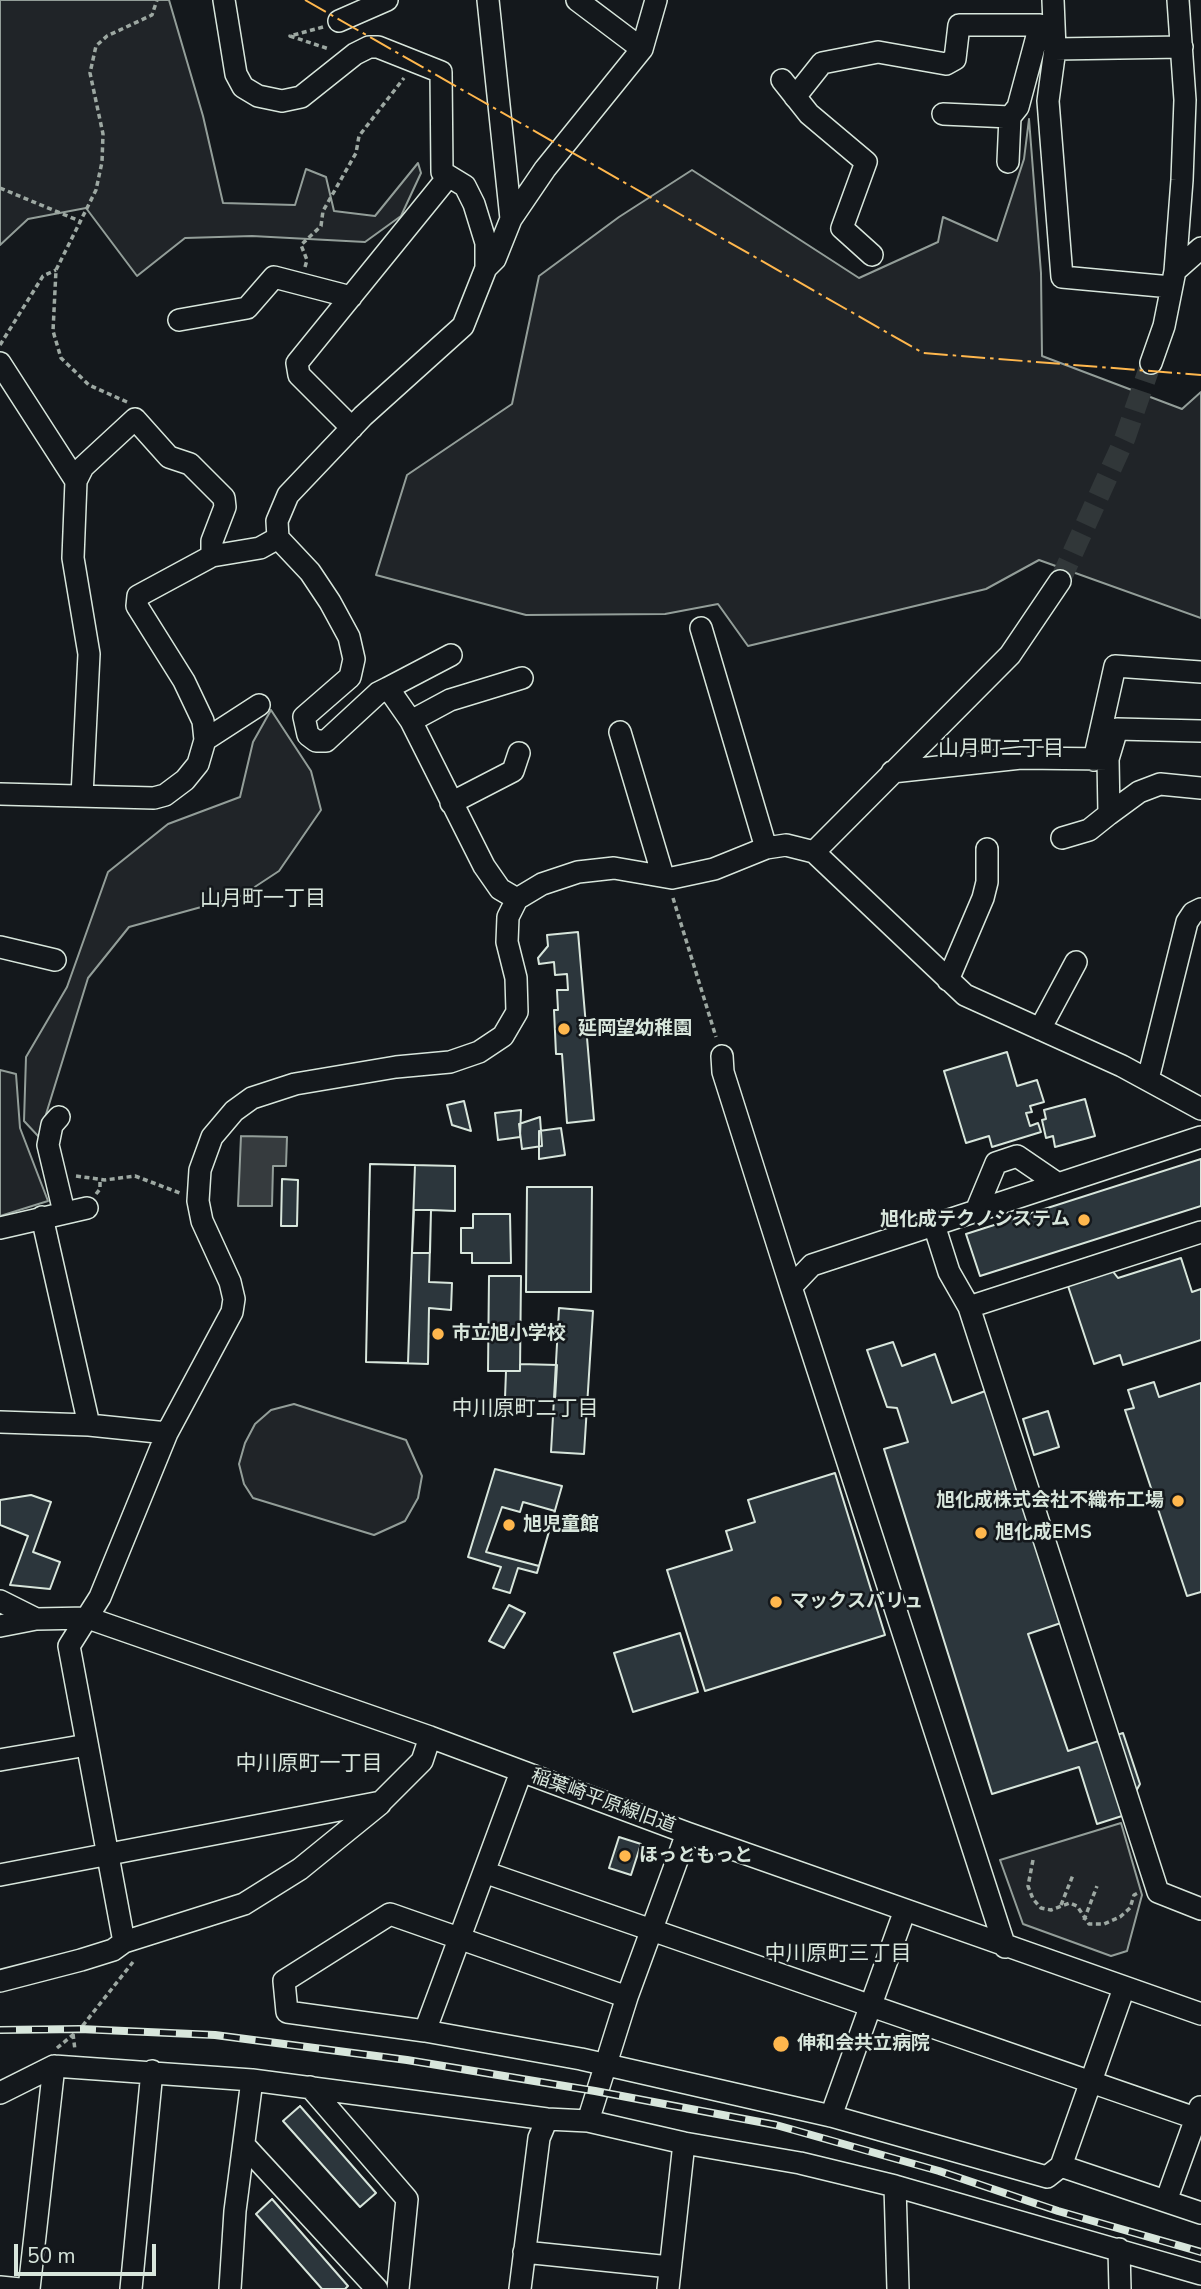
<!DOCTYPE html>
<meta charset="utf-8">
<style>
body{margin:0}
#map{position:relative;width:1201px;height:2289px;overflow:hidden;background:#14181c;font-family:"Nunito Sans",sans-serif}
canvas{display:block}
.scale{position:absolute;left:14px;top:2244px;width:142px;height:32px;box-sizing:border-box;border:4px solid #d8e6dc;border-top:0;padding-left:9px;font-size:21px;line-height:24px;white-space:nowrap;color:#d8e6dc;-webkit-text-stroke:5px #14181c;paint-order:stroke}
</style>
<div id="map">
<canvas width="1201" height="2289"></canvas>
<div class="scale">50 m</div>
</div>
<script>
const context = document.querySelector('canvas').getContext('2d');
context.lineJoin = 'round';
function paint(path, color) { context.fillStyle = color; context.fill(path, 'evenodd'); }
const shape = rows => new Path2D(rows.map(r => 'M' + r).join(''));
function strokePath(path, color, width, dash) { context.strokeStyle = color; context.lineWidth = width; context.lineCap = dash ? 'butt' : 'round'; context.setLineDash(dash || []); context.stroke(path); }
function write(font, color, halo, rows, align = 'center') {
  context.font = font + ' "Nunito Sans","Noto Sans JP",sans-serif'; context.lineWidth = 5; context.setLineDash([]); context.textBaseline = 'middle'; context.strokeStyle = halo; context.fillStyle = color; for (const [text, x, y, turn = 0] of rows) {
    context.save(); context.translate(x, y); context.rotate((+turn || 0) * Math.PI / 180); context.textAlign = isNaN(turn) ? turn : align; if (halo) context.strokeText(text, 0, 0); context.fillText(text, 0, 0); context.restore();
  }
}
const green = shape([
 [0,0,169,0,203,116,223,203,295,205,306,169,326,177,334,211,375,216,418,163,421,173,401,216,365,242,252,236,185,238,137,276,86,208,28,219,0,245,0,0],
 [1029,119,1041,273,1042,356,1182,409,1201,392,1201,618,1039,560,986,589,748,646,718,604,665,614,526,615,376,575,407,475,512,404,539,276,619,217,692,170,859,278,938,242,943,217,997,241,1024,159,1029,119],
 [271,710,311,771,321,810,279,871,241,896,129,927,88,978,39,1137,24,1121,26,1057,67,987,108,872,168,824,240,797,253,742,271,710],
 [0,1070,16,1074,20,1128,48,1201,0,1216,0,1070],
 [294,1404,406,1440,422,1476,418,1498,405,1521,374,1535,253,1498,244,1484,239,1464,245,1443,255,1424,271,1410,294,1404],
 [1121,1823,1142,1895,1127,1951,1111,1956,1023,1924,1000,1860,1121,1823]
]);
paint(green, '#202428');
strokePath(green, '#939e99', 2);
const water = shape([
 [241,1136,287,1137,286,1166,273,1166,272,1206,238,1206,241,1136]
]);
paint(water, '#363b3e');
strokePath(water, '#939e99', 2);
const building = shape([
 [578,932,594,1120,567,1123,562,1054,556,1054,554,1010,558,1010,557,990,568,990,567,974,555,975,554,962,539,964,538,958,548,946,547,935,578,932],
 [1007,1052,1017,1086,1037,1080,1044,1102,1030,1106,1032,1112,1026,1113,1030,1126,1038,1123,1041,1132,992,1147,989,1136,966,1143,944,1071,1007,1052],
 [1085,1099,1095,1136,1055,1147,1053,1136,1046,1138,1042,1120,1046,1119,1044,1110,1085,1099],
 [464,1101,471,1131,452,1125,447,1105,464,1101],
 [521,1110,520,1137,498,1140,495,1113,521,1110],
 [540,1117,542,1146,522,1149,519,1124,540,1117],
 [561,1128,565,1155,539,1159,539,1131,561,1128],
 [1201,1159,1201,1206,980,1276,966,1234,1201,1159],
 [370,1164,455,1166,455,1211,431,1210,429,1282,452,1283,451,1310,429,1308,428,1364,366,1362,370,1164],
 [370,1164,415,1165,408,1363,366,1362,370,1164],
 [282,1179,298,1180,297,1226,281,1226,282,1179],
 [527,1187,592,1187,591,1292,526,1292,527,1187],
 [414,1210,431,1210,430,1253,412,1253,414,1210],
 [473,1214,510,1214,511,1263,472,1263,472,1253,461,1253,461,1228,473,1228,473,1214],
 [1181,1258,1192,1292,1201,1289,1201,1340,1123,1365,1120,1355,1094,1364,1067,1283,1111,1269,1118,1278,1181,1258],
 [489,1276,521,1276,520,1371,488,1371,489,1276],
 [559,1308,593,1311,584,1454,551,1452,559,1308],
 [893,1342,902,1366,935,1354,952,1403,991,1389,1079,1617,1028,1634,1068,1751,1123,1733,1140,1784,1122,1816,1097,1824,1079,1767,992,1794,884,1449,908,1442,897,1408,887,1407,867,1350,893,1342],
 [520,1364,557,1365,555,1400,505,1398,506,1371,520,1371,520,1364],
 [1154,1382,1159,1397,1201,1383,1201,1592,1187,1596,1125,1410,1134,1408,1128,1390,1154,1382],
 [1048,1411,1059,1447,1034,1455,1023,1419,1048,1411],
 [495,1469,562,1486,537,1573,518,1568,510,1593,493,1588,501,1567,468,1557,495,1469],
 [835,1473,885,1635,705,1691,667,1570,732,1550,726,1531,755,1522,748,1500,835,1473],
 [31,1495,51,1502,33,1552,60,1562,50,1589,10,1585,28,1536,0,1525,0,1500,31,1495],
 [523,1502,555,1511,539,1566,486,1552,502,1507,520,1512,523,1502],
 [509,1605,525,1613,504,1648,489,1641,509,1605],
 [680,1633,698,1692,633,1712,614,1653,680,1633],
 [619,1837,641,1844,631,1875,609,1868,619,1837],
 [300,2106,376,2193,360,2207,283,2121,300,2106],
 [272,2199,348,2286,345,2289,322,2289,256,2214,272,2199]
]);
paint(building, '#2c363c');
strokePath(building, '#d8e6dc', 2);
strokePath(shape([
 [1060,581,1125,438,1151,363]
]), '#313739', 21, [21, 10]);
const minor = shape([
 [224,0,236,74,243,87,258,96,282,101,301,97,355,54,369,47,378,47,441,72,442,172,465,186,474,204,486,243,486,268,463,326,363,416,288,495,277,521,278,538,310,572,330,602,349,637,354,659,350,677,304,717,308,735,316,741,326,741,378,693,388,688,411,721,484,866,500,889,517,899],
 [577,0,642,49],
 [1053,0,1055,49,1048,101,1062,277,1171,287],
 [339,21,387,0],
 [1055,49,1182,47],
 [782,80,809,114,866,162,842,228,872,255],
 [795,97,822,63,878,52,946,64,955,59,959,25,1040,25,1018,107,1010,117,1008,162],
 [943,114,1010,117],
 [511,219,545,169,642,49,656,0],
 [487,267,495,259,511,219,488,0],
 [1175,271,1201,248],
 [179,320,247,308,274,277,351,297],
 [0,363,76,481],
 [1151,363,1164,326,1175,271,1182,180,1185,100,1178,0],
 [352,428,299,375,297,363,448,177],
 [701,628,766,848],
 [388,688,451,655],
 [411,721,450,700,522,678],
 [620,732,663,876],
 [205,740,259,705],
 [1108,759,1117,729,1201,731],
 [1094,760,1115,666,1201,672],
 [892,772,1021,758,1108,759,1109,814,1139,792,1160,784,1201,788],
 [0,794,154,798,165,795,185,780,198,764,205,740,203,721,184,681,137,606,138,596,212,556,260,548,278,538],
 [82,796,89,654,73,558,76,481,83,467,135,419,169,457,190,464,224,498,225,507,212,541,212,556],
 [451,803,513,771,519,753],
 [1062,838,1089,830,1109,814],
 [814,852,1010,655,1060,581],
 [0,947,55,960],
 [948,980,983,898,987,882,987,849],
 [1040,1029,1076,962],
 [722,1056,723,1072,791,1287],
 [1148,1079,1187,922,1193,913,1201,909],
 [59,1117,52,1125,48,1145,64,1212],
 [976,1211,996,1163,1017,1156,1058,1184],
 [42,1217,89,1425],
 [934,1225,949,1272,969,1307],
 [0,1228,87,1208],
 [1201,1232,969,1307,1158,1892,1201,1909],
 [0,1422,89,1425,167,1433],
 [0,1601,36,1619],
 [0,1626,36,1619,88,1618,430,1737,687,1833,1201,2014],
 [0,1760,87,1745],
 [521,1772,484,1872,1201,2120],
 [484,1872,425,2031,581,2059,831,2116,1047,2177,1061,2166,1124,1988],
 [0,1875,381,1802,422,1761,430,1737],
 [124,1942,244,1904,300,1869,380,1804],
 [1005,1947,791,1287,812,1265,1201,1137],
 [0,1981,81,1960,113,1950,124,1942,69,1646,100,1597,167,1433,232,1312,234,1299,230,1282,202,1221,198,1201,200,1170,212,1137,234,1111,252,1098,295,1084,396,1067,450,1062,479,1052,503,1036,517,1012,516,978,507,942,508,917,517,899,542,884,578,872,614,868,672,878,714,869,766,848,786,845,814,852,965,995,1122,1066,1201,1109],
 [425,2031,287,2012,284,1981,390,1914,627,1997],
 [310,2087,407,2199,398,2289],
 [0,2093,54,2066,252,2080,547,2119,588,2121,684,2143,800,2163,895,2186,1201,2274],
 [831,2116,905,1910],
 [588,2121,627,1997,687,1833],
 [244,2145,377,2289],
 [1061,2166,1201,2213],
 [895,2186,898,2289],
 [1166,2201,1200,2107],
 [1119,2249,1120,2289],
 [524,2252,670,2267],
 [0,2287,20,2289],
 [29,2289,54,2066],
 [131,2289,152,2071],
 [230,2289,235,2211,252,2080],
 [520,2289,539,2138,547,2119],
 [668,2289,684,2143]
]);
strokePath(minor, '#d8e6dc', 24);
strokePath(shape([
 [323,27,290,36,329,49],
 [0,188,82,222],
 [305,267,307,260,301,245,321,226,323,211,356,153,359,136,404,78],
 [0,345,43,276,56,270],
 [127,402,89,385,61,358,53,331,56,270,96,190,102,162,103,134,90,73,96,46,107,36,152,15,157,0],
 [673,898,716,1037],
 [76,1176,105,1180,135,1176,180,1193],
 [96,1194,100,1189,100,1180],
 [1033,1860,1028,1886,1033,1899,1041,1908,1051,1910,1070,1903,1077,1906,1089,1924,1104,1924,1120,1917,1130,1908,1134,1895,1140,1892],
 [1061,1905,1073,1875],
 [1084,1920,1097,1886],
 [73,2034,75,2050],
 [57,2048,80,2029,133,1962]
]), '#9da8a2', 3.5, [5, 3.5]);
strokePath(minor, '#14181c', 21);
const rail = shape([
 [0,2030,80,2029,215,2035,407,2060,595,2091,776,2125,939,2171,1058,2211,1201,2252]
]);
strokePath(rail, '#d8e6dc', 8);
strokePath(rail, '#14181c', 5, [16]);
strokePath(shape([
 [305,0,923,353,1201,375]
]), '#ffb74d', 2, [24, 5, 3.5, 5]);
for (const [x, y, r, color] of [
 [564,1029,7,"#ffb74d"],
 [1084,1220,7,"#ffb74d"],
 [438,1334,7,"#ffb74d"],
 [1178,1501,7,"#ffb74d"],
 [509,1525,7,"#ffb74d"],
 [981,1533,7,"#ffb74d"],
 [776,1602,7,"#ffb74d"],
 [625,1856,7,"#ffb74d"],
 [781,2044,9,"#ffb74d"]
]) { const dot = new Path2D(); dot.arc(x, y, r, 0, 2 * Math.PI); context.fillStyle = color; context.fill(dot); strokePath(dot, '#14181c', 2.5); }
write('bold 19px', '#d8e6dc', '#14181c', [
 ["延岡望幼稚園",578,1029],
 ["旭化成テクノシステム",1070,1220,"right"],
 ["市立旭小学校",452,1334],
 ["旭化成株式会社不織布工場",1164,1501,"right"],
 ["旭児童館",523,1525],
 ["旭化成EMS",995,1533],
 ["マックスバリュ",790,1602],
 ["ほっともっと",639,1856],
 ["伸和会共立病院",797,2044]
], 'left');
write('19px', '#d8e6dc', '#14181c', [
 ["稲葉崎平原線旧道",603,1802,20]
]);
write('21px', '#d8e6dc', '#14181c', [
 ["山月町二丁目",1001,750],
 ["山月町一丁目",263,900],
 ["中川原町二丁目",525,1410],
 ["中川原町一丁目",309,1765],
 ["中川原町三丁目",838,1955]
]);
</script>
